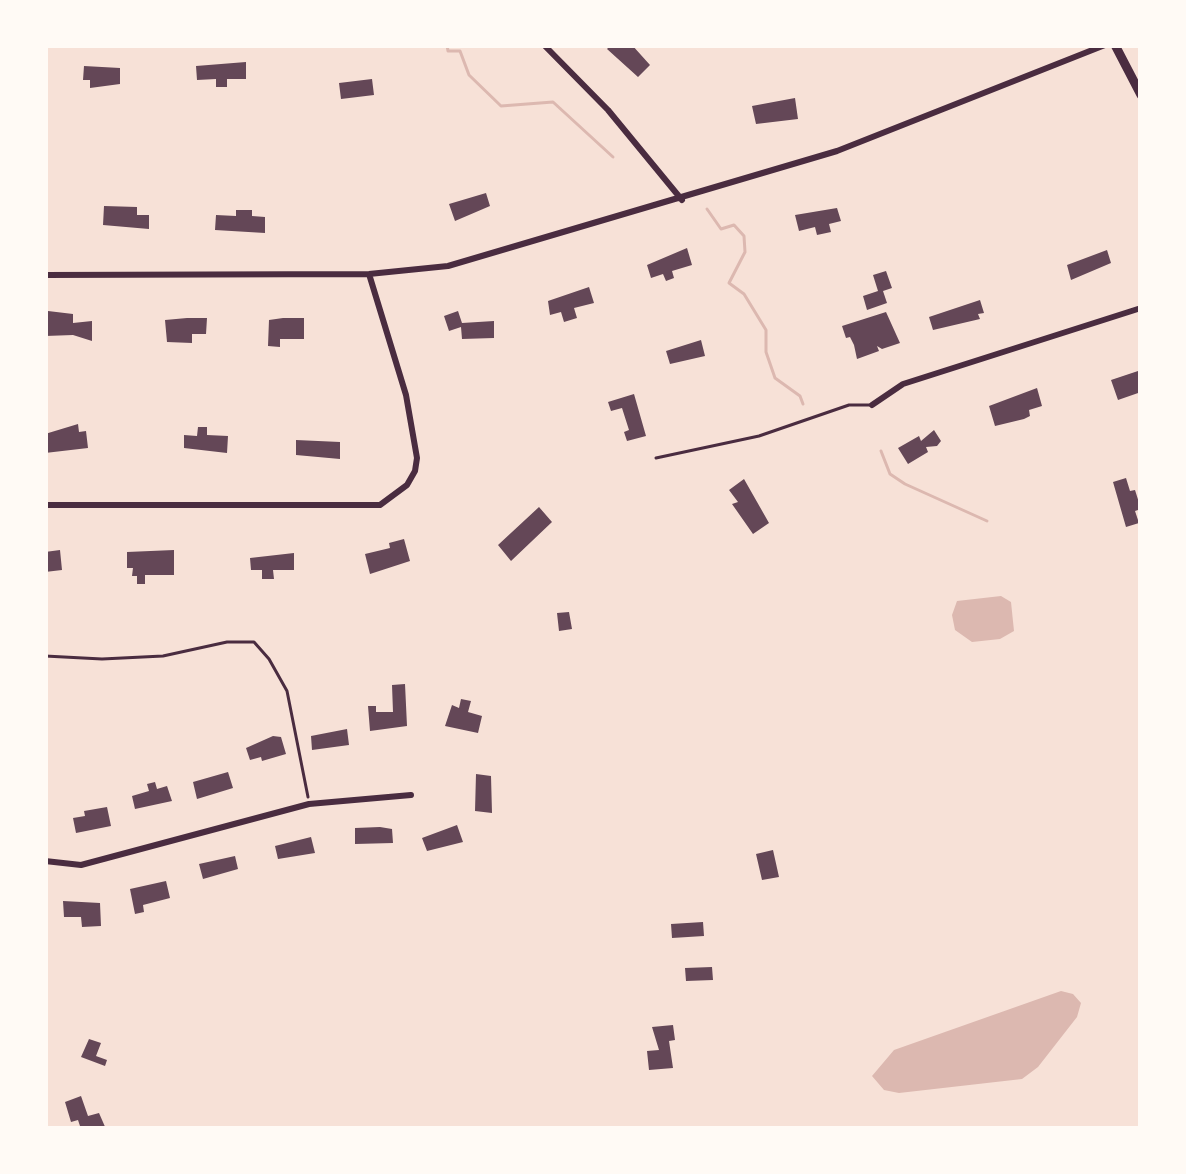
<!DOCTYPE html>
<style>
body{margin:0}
#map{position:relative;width:1186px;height:1174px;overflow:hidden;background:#f7e1d7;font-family:Montserrat,sans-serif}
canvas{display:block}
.frame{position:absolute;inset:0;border:48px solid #fffaf5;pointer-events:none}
</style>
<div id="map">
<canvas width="1186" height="1174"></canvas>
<div class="frame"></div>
</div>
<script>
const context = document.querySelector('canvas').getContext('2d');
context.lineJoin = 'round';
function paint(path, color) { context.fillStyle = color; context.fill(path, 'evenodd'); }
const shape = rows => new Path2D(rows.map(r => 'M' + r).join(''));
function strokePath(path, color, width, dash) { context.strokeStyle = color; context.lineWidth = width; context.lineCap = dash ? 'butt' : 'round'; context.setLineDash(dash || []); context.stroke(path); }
paint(shape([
 [1001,596,1011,602,1014,631,1000,639,972,642,955,630,952,615,957,601],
 [1061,991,1073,994,1081,1003,1077,1017,1038,1067,1022,1079,899,1093,884,1090,872,1076,894,1050]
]), '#dcb8b0');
strokePath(shape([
 [447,45,448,51,460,51,469,75,501,106,553,102,613,157],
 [707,209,721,229,734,225,744,236,745,252,729,283,744,294,766,330,766,352,775,378,800,396,803,404],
 [881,451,890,474,905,484,987,521]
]), '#dcb8b0', 3);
paint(shape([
 [611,45,632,45,650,65,638,77,607,49],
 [246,62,246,79,227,79,227,87,216,87,216,79,197,80,196,66],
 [84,66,120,68,120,84,90,88,90,80,83,80],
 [372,79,374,95,341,99,339,83],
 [795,98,798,119,756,124,752,106],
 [486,193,490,206,455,221,449,204],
 [104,206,137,207,137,215,149,215,149,229,103,225],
 [837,208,841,221,829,224,831,232,817,235,815,227,799,231,795,215],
 [236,210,252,210,252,216,265,217,265,233,215,230,216,215,236,216],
 [687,248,692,265,672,271,674,278,666,281,663,274,651,278,647,265],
 [1107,250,1111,263,1071,280,1067,265],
 [886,271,892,288,883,291,887,303,867,310,863,296,878,291,873,275],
 [589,287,594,303,574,308,577,318,564,322,561,312,550,315,548,301],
 [980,300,984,313,978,314,980,319,933,330,929,317],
 [48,311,73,314,73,323,92,321,92,341,73,335,45,336],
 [458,311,462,323,494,321,494,338,462,339,461,327,449,331,444,316],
 [886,312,900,343,882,349,877,346,879,351,857,359,854,345,850,337,846,338,842,326],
 [187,318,207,318,206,334,192,334,192,343,167,342,165,320],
 [283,318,304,318,304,339,280,339,280,347,268,346,269,320],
 [701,340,705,356,670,364,666,351],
 [1141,370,1141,392,1118,400,1111,380],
 [1037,388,1042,406,1029,410,1030,416,1024,419,995,426,989,406],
 [634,394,646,436,627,441,624,432,629,430,622,408,611,411,608,402],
 [78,424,79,432,86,431,88,448,45,453,45,434],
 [198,427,207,427,207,435,228,436,227,453,184,448,184,435,197,436],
 [934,430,941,441,937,446,926,447,928,452,908,464,898,448,919,436,921,441],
 [296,440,340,442,340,459,296,455],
 [1126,478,1130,491,1135,490,1141,509,1135,511,1139,523,1126,527,1113,482],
 [744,479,769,523,753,534,732,504,738,502,729,490],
 [539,507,552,522,511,561,498,545],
 [404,539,410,561,370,574,365,554,390,548,389,543],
 [60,550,62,570,45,572,45,552],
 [174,550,174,575,145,575,145,584,137,584,137,576,132,576,133,568,127,568,127,552],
 [294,553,294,570,273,570,274,579,262,579,262,570,251,570,250,558],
 [569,612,572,629,559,631,557,613],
 [405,684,407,726,370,731,368,706,376,706,376,712,393,712,392,685],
 [461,699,471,701,468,712,482,716,478,733,445,726,452,705,459,708],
 [347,729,349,745,312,750,311,736],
 [273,736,281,737,286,754,262,761,261,757,250,760,246,748],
 [228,772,233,788,197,799,193,782],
 [476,774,491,776,492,813,475,811],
 [155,782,157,789,167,786,172,801,135,809,132,796,149,791,147,784],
 [107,807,111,826,76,833,73,818,85,816,84,811],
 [457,825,463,842,427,851,422,838],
 [380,827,392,829,393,843,355,844,355,828],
 [311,837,315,853,278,859,275,846],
 [773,850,779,877,762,880,756,854],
 [235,856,238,869,203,879,199,864],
 [166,881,170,898,143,905,144,912,135,914,130,889],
 [63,901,100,903,101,926,82,927,81,917,64,917],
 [703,922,704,936,672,938,671,924],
 [712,967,713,980,686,981,685,968],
 [673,1025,675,1040,669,1041,673,1068,649,1070,647,1051,659,1050,652,1027],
 [89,1039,101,1043,96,1056,107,1060,105,1066,81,1057],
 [81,1096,88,1116,99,1113,106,1129,81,1129,78,1120,71,1122,65,1102]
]), '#644757');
strokePath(shape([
 [45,656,102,659,163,656,227,642,254,642,269,659,287,691,308,797]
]), '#4a2c40', 3);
strokePath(shape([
 [656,458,759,436,849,405,871,405]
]), '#4a2c40', 3);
strokePath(shape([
 [544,45,608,110,682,200],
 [45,275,369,274,448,266,837,151,1105,45],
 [872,405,903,384,1141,308],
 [45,505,380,505,407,485,415,471,417,458,406,395,369,274],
 [45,861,81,865,309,804,411,795]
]), '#4a2c40', 6);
strokePath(shape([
 [1115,45,1141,95]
]), '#4a2c40', 9);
</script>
